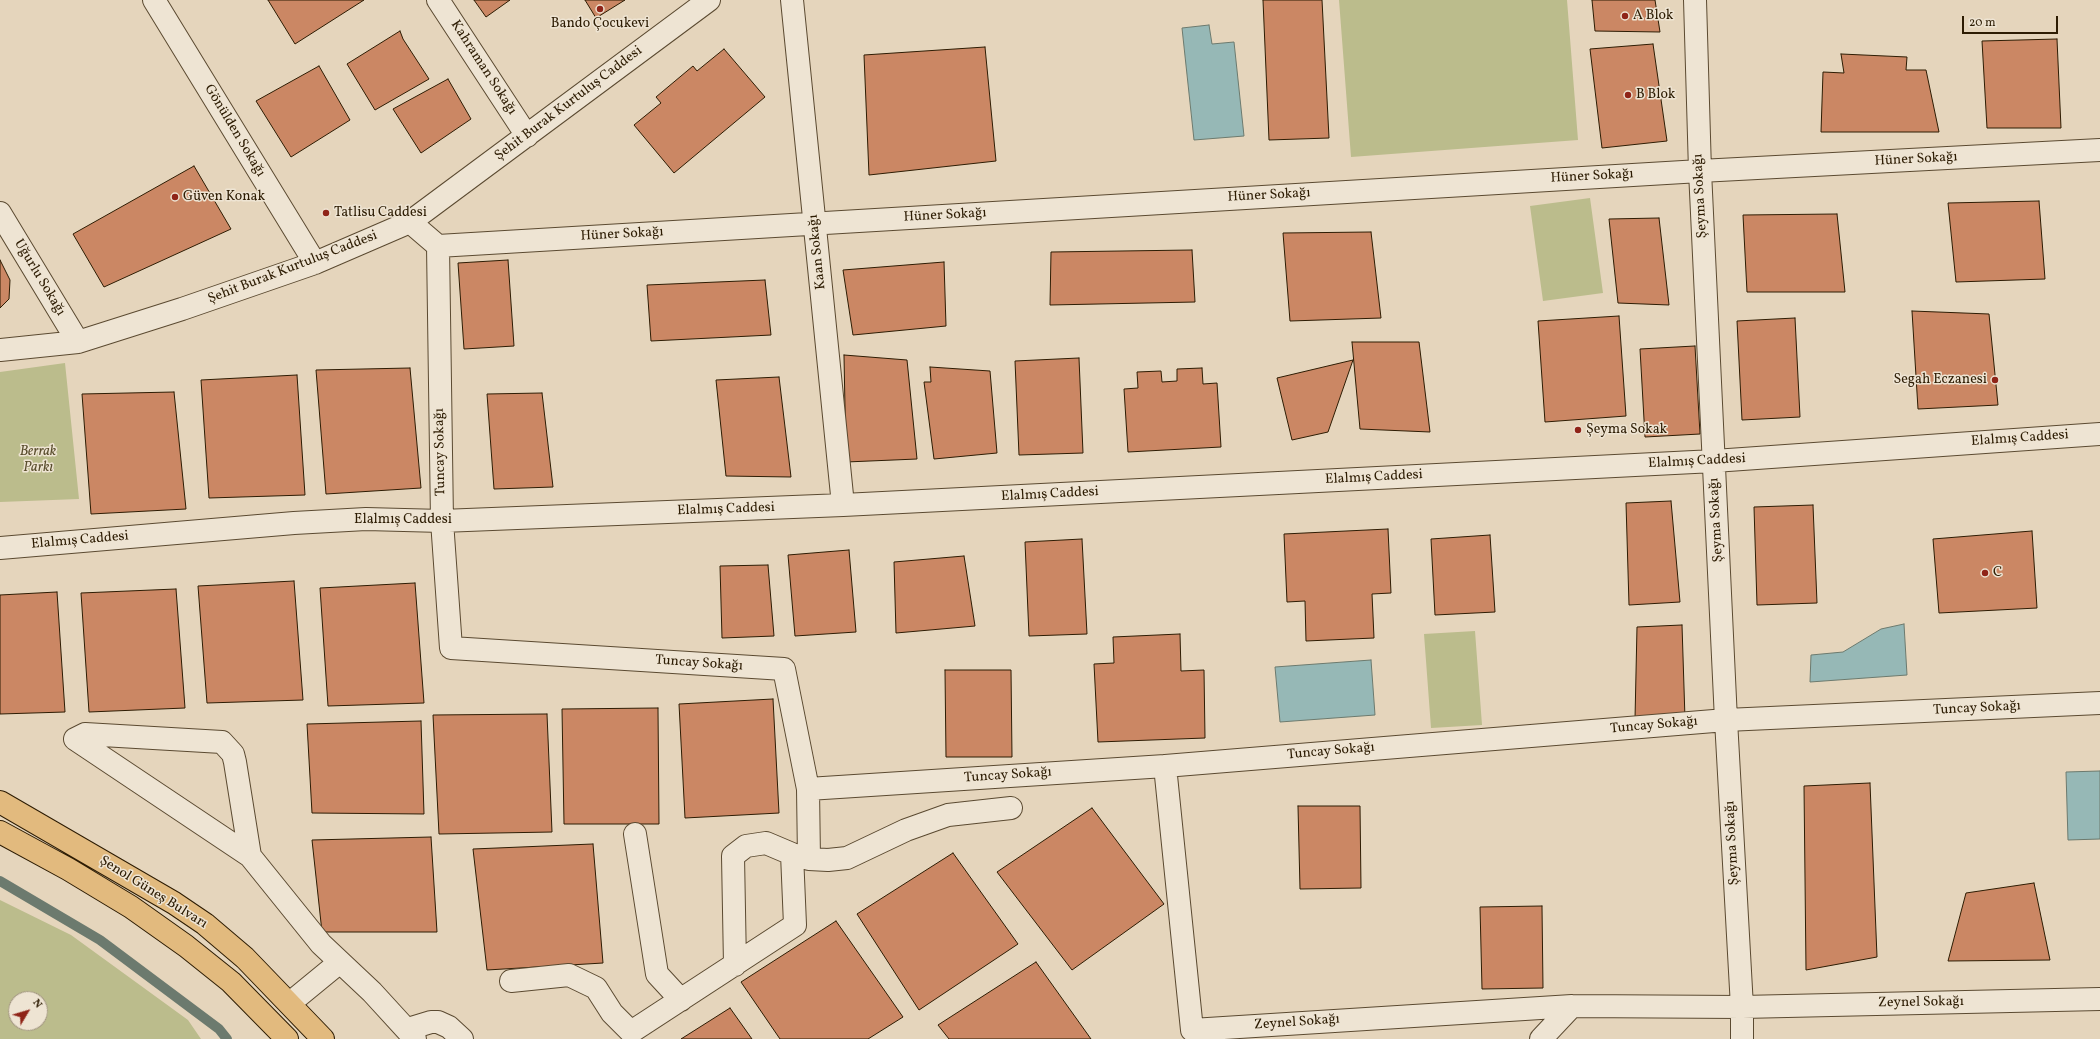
<!DOCTYPE html>
<meta charset="utf-8">
<style>
body{margin:0}
#map{position:relative;width:2100px;height:1039px;overflow:hidden;background:#e5d5bc;font-family:Vollkorn,serif}
canvas{display:block}
.north{position:absolute;left:8px;top:991px;width:40px;height:40px;box-sizing:border-box;background:#eee4d3;border:1px solid #a19480;border-radius:50%;rotate:52deg;font-size:11px;font-weight:700;line-height:16px;text-align:center;color:#2d1c03}
.north::after{content:'';display:block;margin:auto;width:14px;height:18px;background:#8f2418;clip-path:polygon(50% 0,100% 100%,50% 72%,0 100%)}
.scale{position:absolute;left:1962px;top:16px;width:96px;height:18px;box-sizing:border-box;border:2px solid #2d1c03;border-top:0;padding-left:5px;font-size:12px;line-height:14px;white-space:nowrap;color:#2d1c03;-webkit-text-stroke:3px #eee4d3;paint-order:stroke}
</style>
<div id="map">
<canvas width="2100" height="1039"></canvas>
<div class="north">N</div>
<div class="scale">20 m</div>
</div>
<script>
const context = document.querySelector('canvas').getContext('2d');
context.lineJoin = 'round';
function paint(path, color) { context.fillStyle = color; context.fill(path, 'evenodd'); }
const shape = rows => new Path2D(rows.map(r => 'M' + r).join(''));
function strokePath(path, color, width, dash) { context.strokeStyle = color; context.lineWidth = width; context.lineCap = dash ? 'butt' : 'round'; context.setLineDash(dash || []); context.stroke(path); }
function write(font, color, halo, rows, align = 'center') {
  context.font = font + ' Vollkorn,serif'; context.lineWidth = 3; context.setLineDash([]); context.textBaseline = 'middle'; context.strokeStyle = halo; context.fillStyle = color; for (const [text, x, y, turn = 0] of rows) {
    context.save(); context.translate(x, y); context.rotate((+turn || 0) * Math.PI / 180); context.textAlign = isNaN(turn) ? turn : align; if (halo) context.strokeText(text, 0, 0); context.fillText(text, 0, 0); context.restore();
  }
}
paint(shape([
 [1339,0,1567,0,1578,140,1351,157],
 [1590,198,1603,293,1543,301,1530,206],
 [65,363,79,499,0,502,0,372],
 [1475,631,1482,725,1431,728,1424,634],
 [0,900,71,935,188,1020,201,1039,0,1039],
 [16,999,40,999,40,1023,16,1023]
]), '#bbbc8c');
const water = shape([
 [1209,25,1212,44,1234,42,1244,136,1194,140,1182,28,1209,25],
 [1904,624,1907,675,1810,682,1811,655,1843,652,1881,629,1904,624],
 [1371,660,1375,715,1280,722,1275,667,1371,660],
 [2100,771,2100,839,2068,840,2066,772,2100,771]
]);
paint(water, '#96b8b6');
strokePath(water, '#6c7a6e', 1);
strokePath(shape([
 [0,881,100,940,219,1029,227,1039]
]), '#6c7a6e', 10);
const building = shape([
 [268,0,364,0,295,44,268,0],
 [474,0,510,0,486,17,474,0],
 [585,0,625,0,596,18,585,0],
 [1263,0,1322,0,1329,138,1269,140,1263,0],
 [1592,0,1655,0,1660,32,1595,31,1592,0],
 [400,31,403,39,429,79,375,110,347,64,400,31],
 [2057,39,2061,128,1987,128,1982,41,2057,39],
 [1653,44,1667,141,1602,148,1590,49,1653,44],
 [985,47,996,161,869,175,864,55,985,47],
 [724,49,765,97,674,173,634,125,661,103,656,97,693,66,697,71,724,49],
 [1841,54,1907,57,1906,70,1926,70,1939,132,1821,132,1823,72,1844,73,1841,54],
 [319,66,350,120,291,157,256,101,319,66],
 [448,79,471,119,421,153,393,109,448,79],
 [194,166,231,229,104,287,73,234,194,166],
 [2039,201,2045,279,1956,282,1948,203,2039,201],
 [1837,214,1845,292,1747,292,1743,215,1837,214],
 [1659,218,1669,305,1618,303,1609,219,1659,218],
 [1371,232,1381,318,1290,321,1283,233,1371,232],
 [1192,250,1195,302,1050,305,1051,252,1192,250],
 [0,260,10,280,9,299,0,308,0,260],
 [508,260,514,346,464,349,458,263,508,260],
 [944,262,946,326,853,335,843,270,944,262],
 [765,280,771,335,651,341,647,285,765,280],
 [1912,311,1989,314,1998,405,1918,409,1912,311],
 [1619,316,1626,416,1545,422,1538,321,1619,316],
 [1795,318,1800,417,1742,420,1737,321,1795,318],
 [1352,342,1419,342,1430,432,1360,429,1352,342],
 [1695,346,1700,434,1645,437,1640,349,1695,346],
 [844,355,907,360,917,459,846,462,844,355],
 [1079,358,1083,453,1019,455,1015,361,1079,358],
 [1353,360,1328,432,1292,440,1277,378,1353,360],
 [930,367,990,371,997,453,934,459,924,382,931,382,930,367],
 [410,368,421,488,326,494,316,370,410,368],
 [1202,368,1203,384,1217,383,1221,447,1128,452,1124,389,1138,388,1137,372,1161,371,1162,382,1177,381,1177,369,1202,368],
 [297,375,305,495,209,498,201,380,297,375],
 [779,377,791,477,726,476,716,380,779,377],
 [174,392,186,509,91,514,82,394,174,392],
 [542,393,553,487,494,489,487,394,542,393],
 [1671,501,1680,602,1629,605,1626,503,1671,501],
 [1813,505,1817,603,1757,605,1754,507,1813,505],
 [1388,529,1391,593,1372,594,1374,638,1306,641,1305,601,1287,602,1284,534,1388,529],
 [2032,531,2037,608,1939,613,1933,539,2032,531],
 [1490,535,1495,612,1435,615,1431,539,1490,535],
 [1082,539,1087,634,1029,636,1025,542,1082,539],
 [849,550,856,632,795,636,788,555,849,550],
 [964,556,975,626,896,633,894,562,964,556],
 [768,565,774,636,722,638,720,566,768,565],
 [294,581,303,700,207,703,198,586,294,581],
 [415,583,424,703,328,706,320,588,415,583],
 [176,589,185,708,89,712,81,593,176,589],
 [57,592,65,712,0,714,0,595,57,592],
 [1682,625,1685,719,1635,719,1637,627,1682,625],
 [1180,634,1181,671,1204,670,1205,738,1098,742,1094,664,1114,663,1113,637,1180,634],
 [945,670,1011,670,1012,757,946,757,945,670],
 [773,699,779,813,685,818,679,704,773,699],
 [658,708,659,824,564,824,562,709,658,708],
 [547,714,552,832,439,834,433,715,547,714],
 [421,721,424,814,312,813,307,724,421,721],
 [1870,783,1877,957,1806,970,1804,786,1870,783],
 [1298,806,1360,806,1361,888,1300,889,1298,806],
 [1092,808,1164,904,1072,970,997,872,1092,808],
 [431,837,437,932,322,932,312,840,431,837],
 [593,844,603,963,487,970,473,849,593,844],
 [953,853,1018,944,919,1010,857,914,953,853],
 [2034,883,2050,960,1948,961,1966,893,2034,883],
 [1542,906,1543,988,1482,989,1480,907,1542,906],
 [836,921,903,1017,868,1039,780,1039,741,982,836,921],
 [1036,962,1091,1039,949,1039,938,1025,1036,962],
 [730,1008,752,1039,681,1039,730,1008]
]);
paint(building, '#cb8764');
strokePath(building, '#2d1c03', 1);
const minor = shape([
 [154,0,315,263],
 [438,0,527,136],
 [792,0,843,505],
 [1695,0,1700,171,1726,720,1742,1007,1742,1039],
 [0,213,78,342],
 [410,222,438,246,442,521,451,648,784,669,808,789,809,859],
 [438,246,1700,171,2100,150],
 [0,350,78,342,182,309,315,263,410,222,709,0],
 [0,548,294,523,366,519,442,521,843,505,1714,461,2100,434],
 [75,739,250,856,321,944,372,992,415,1039],
 [75,739,85,734,222,742,233,754,235,762,250,856],
 [1165,766,1192,1030],
 [808,789,1165,766,1726,720,2100,703],
 [635,834,657,974,681,1000],
 [735,965,733,856,746,846,766,843,792,854,809,859,828,860,847,858,906,830,948,815,1011,808],
 [511,981,569,975,596,988,612,1013,631,1032,795,925,792,854],
 [290,1003,340,962],
 [408,1029,431,1022,438,1022,449,1027,462,1039],
 [1192,1030,1572,1006],
 [1541,1039,1572,1006,1742,1007,2100,999]
]);
const major = shape([
 [0,802,174,903,205,924,245,958,323,1039],
 [0,832,68,869,131,907,186,946,231,982,287,1039]
]);
strokePath(minor, '#5b4a31', 24);
strokePath(major, '#2d1c03', 24);
strokePath(minor, '#eee4d3', 22);
strokePath(major, '#e2ba7e', 22);
for (const [x, y, r, color] of [
 [600,9,4,"#8f2418"],
 [1625,16,4,"#8f2418"],
 [1628,95,4,"#8f2418"],
 [175,197,4,"#8f2418"],
 [326,213,4,"#8f2418"],
 [1995,380,4,"#8f2418"],
 [1578,430,4,"#8f2418"],
 [1985,573,4,"#8f2418"]
]) { const dot = new Path2D(); dot.arc(x, y, r, 0, 2 * Math.PI); context.fillStyle = color; context.fill(dot); strokePath(dot, '#eee4d3', 1.5); }
write('14px', '#2d1c03', '#eee4d3', [
 ["A Blok",1633,16],
 ["Bando Çocukevi",600,24,"center"],
 ["B Blok",1636,95],
 ["Güven Konak",183,197],
 ["Tatlisu Caddesi",334,213],
 ["Segah Eczanesi",1987,380,"right"],
 ["Şeyma Sokak",1586,430],
 ["C",1993,573]
], 'left');
write('14px', '#2d1c03', '#eee4d3', [
 ["Kahraman Sokağı",483,68,57],
 ["Şehit Burak Kurtuluş Caddesi",569,104,-37],
 ["Gönülden Sokağı",234,131,59],
 ["Hüner Sokağı",1916,160,-3],
 ["Hüner Sokağı",1592,177,-3],
 ["Hüner Sokağı",1269,196,-3],
 ["Şeyma Sokağı",1701,196,-93],
 ["Hüner Sokağı",945,216,-3],
 ["Hüner Sokağı",622,235,-3],
 ["Kaan Sokağı",818,252,-96],
 ["Şehit Burak Kurtuluş Caddesi",293,268,-21],
 ["Uğurlu Sokağı",39,278,59],
 ["Elalmış Caddesi",2020,439,-4],
 ["Tuncay Sokağı",441,452,-91],
 ["Elalmış Caddesi",1697,462,-3],
 ["Elalmış Caddesi",1374,478,-3],
 ["Elalmış Caddesi",1050,495,-3],
 ["Elalmış Caddesi",726,510,-2],
 ["Elalmış Caddesi",403,520],
 ["Şeyma Sokağı",1717,520,-93],
 ["Elalmış Caddesi",80,541,-5],
 ["Tuncay Sokağı",699,664,4],
 ["Tuncay Sokağı",1977,709,-3],
 ["Tuncay Sokağı",1654,726,-5],
 ["Tuncay Sokağı",1331,752,-5],
 ["Tuncay Sokağı",1008,776,-4],
 ["Şeyma Sokağı",1733,843,-93],
 ["Şenol Güneş Bulvarı",153,893,32],
 ["Zeynel Sokağı",1921,1003,-1],
 ["Zeynel Sokağı",1297,1023,-4]
]);
write('italic 14px', '#584c2c', '#eee4d3', [
 ["Berrak",38,452],
 ["Parkı",38,468]
]);
</script>
